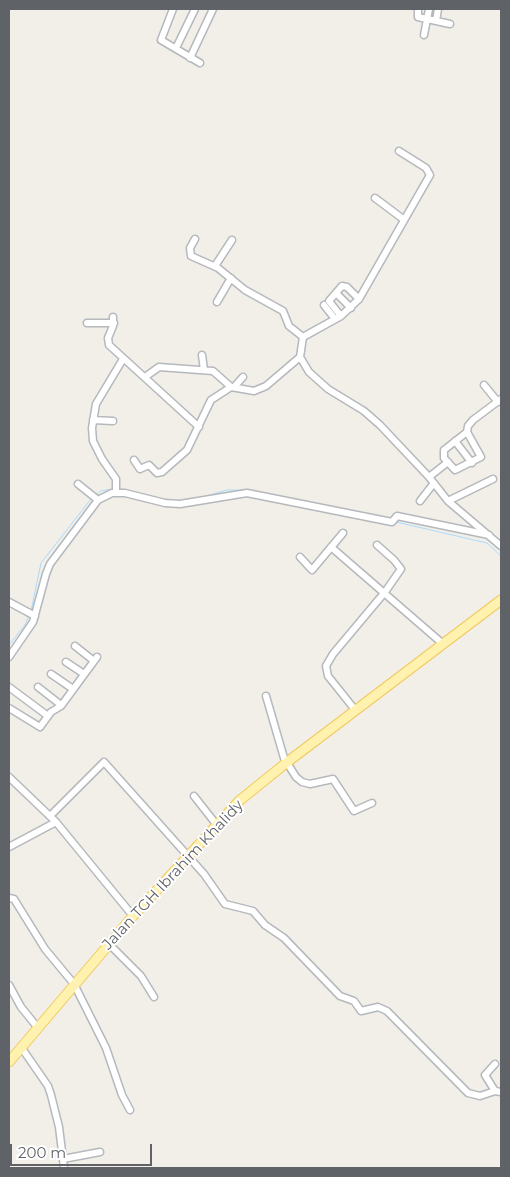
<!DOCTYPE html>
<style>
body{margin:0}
#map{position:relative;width:510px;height:1177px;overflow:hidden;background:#f1efe8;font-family:Montserrat,sans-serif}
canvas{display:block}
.frame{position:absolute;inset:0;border:10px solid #5f6368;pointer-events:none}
.scale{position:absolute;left:10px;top:1144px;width:142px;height:22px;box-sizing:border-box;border:2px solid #5f6368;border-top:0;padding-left:6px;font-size:15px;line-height:18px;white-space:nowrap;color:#5f6368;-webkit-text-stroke:4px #fff;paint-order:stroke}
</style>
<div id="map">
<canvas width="510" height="1177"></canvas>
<div class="frame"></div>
<div class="scale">200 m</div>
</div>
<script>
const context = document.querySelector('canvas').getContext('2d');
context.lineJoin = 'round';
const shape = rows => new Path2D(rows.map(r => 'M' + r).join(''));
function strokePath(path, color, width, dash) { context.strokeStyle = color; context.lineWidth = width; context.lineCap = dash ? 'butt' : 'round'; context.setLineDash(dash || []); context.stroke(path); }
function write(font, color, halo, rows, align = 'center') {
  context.font = font + ' Montserrat,sans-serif'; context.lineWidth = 4; context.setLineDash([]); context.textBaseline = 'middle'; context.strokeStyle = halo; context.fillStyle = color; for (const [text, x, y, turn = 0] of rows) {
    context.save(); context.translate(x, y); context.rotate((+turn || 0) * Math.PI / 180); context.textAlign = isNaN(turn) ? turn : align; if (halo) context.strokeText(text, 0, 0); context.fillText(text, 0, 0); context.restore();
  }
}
strokePath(shape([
 [96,495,101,491,113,489],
 [203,497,227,490,243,490],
 [178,501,187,500],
 [396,522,487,543,501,556],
 [31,611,41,563,91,499],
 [9,645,25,625,29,615]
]), '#aadaff', 1);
const minor = shape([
 [173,9,161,40,200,63],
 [418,9,418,17,450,24],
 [436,21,438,9],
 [424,35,429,9],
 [176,48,195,9],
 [190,58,213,9],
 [399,151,426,168,430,175,359,299,341,316,303,337,300,357,309,372,328,389,364,411,380,425,429,477,448,501,501,546],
 [375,198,403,219],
 [195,239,190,248,191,256,218,268,245,290,283,311,289,326,303,337],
 [215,266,232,240],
 [336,293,351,308],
 [217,302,231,278],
 [324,305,335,319],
 [341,316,329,301,342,286,347,287,359,299],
 [113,317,113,326,108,338,109,345,199,427],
 [87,323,114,323],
 [202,355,204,370],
 [145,377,159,367,213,371,231,387,254,391,266,386,300,357],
 [484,385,498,402],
 [234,387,243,377],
 [93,420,113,421],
 [467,432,481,457,455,470,444,458,444,450,467,432,468,426,473,420,501,399],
 [455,441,472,463],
 [134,460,140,469,149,465,157,473,162,472,187,450,211,400,231,387],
 [429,477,448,462],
 [78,484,98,500],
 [116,492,116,479,102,459,93,441,92,428,96,404,123,359],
 [420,501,434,483],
 [448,501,493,479],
 [331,547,443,644],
 [300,557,312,570,343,533],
 [9,602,35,616],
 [75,646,94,661],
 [9,657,33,622,46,574,50,564,98,500,112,493,125,493,165,503,180,504,247,493,392,522,397,516,489,535],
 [66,662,84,674],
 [51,674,73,689],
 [9,687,48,716],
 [38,687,61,705],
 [266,696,284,758,296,777,302,782,310,784,333,779,354,811,372,803],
 [9,708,40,727,51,712,61,706,97,657],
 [356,711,328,676,326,666,333,654,385,592,401,569,394,560,377,545],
 [9,777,56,822,133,916],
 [194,796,216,824],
 [50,816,104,762,204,874,225,904,253,911,265,925,284,938,340,996,354,1001,361,1011,378,1007,387,1011,468,1093,480,1096,495,1091,501,1092],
 [9,847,56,822],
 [9,898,14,899,45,949,74,984,106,1048,122,1095,130,1110],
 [109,944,141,976,154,997],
 [9,985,21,1007,38,1028],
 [21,1047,48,1086,51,1095,59,1127,64,1168],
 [495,1064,485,1075,495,1091],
 [63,1159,100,1152]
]);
const major = shape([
 [9,1062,133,916,239,801,286,763,501,600]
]);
strokePath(minor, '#b5b8bc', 9);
strokePath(major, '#f2c960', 11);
strokePath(minor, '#fff', 6);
strokePath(major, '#fff2af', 9);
write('15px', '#5f6368', '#fff', [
 ["Jalan TGH Ibrahim Khalidy",173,875,-47]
]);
</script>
